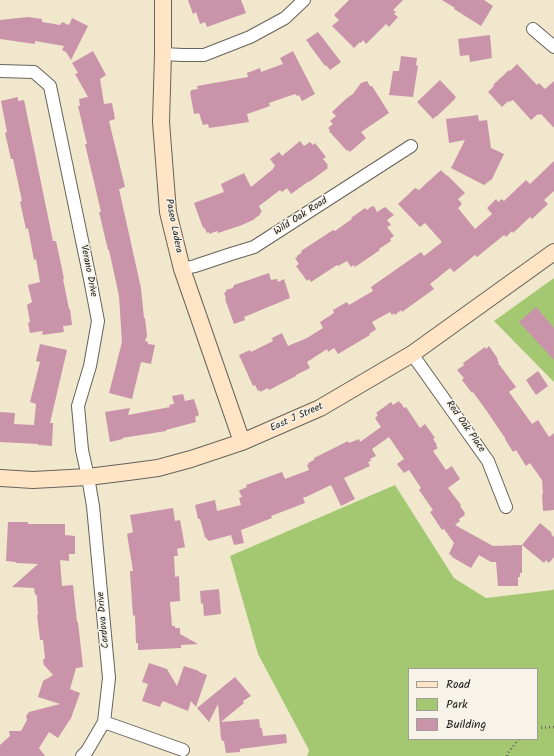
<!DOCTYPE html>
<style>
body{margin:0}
#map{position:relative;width:554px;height:756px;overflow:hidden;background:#f0e7cd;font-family:Kalam,sans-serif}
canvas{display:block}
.legend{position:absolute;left:408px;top:668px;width:130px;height:72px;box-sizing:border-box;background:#f7f3e8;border:1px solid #9f9d96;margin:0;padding:5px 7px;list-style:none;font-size:12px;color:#1c1c1c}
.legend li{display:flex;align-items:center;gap:8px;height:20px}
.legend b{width:20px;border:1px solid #9f9d96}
</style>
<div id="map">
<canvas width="554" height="756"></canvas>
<ul class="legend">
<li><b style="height:5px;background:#ffe4c6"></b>Road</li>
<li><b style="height:11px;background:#a4c872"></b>Park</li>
<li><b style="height:11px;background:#c993a9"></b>Building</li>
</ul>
</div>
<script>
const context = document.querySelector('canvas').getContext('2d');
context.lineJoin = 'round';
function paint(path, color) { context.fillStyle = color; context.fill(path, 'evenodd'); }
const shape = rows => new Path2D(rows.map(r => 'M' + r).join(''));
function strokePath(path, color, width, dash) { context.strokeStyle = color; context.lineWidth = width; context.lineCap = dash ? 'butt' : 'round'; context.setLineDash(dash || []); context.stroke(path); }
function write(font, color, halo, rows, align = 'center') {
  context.font = font + ' Kalam,sans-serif'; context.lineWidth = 3; context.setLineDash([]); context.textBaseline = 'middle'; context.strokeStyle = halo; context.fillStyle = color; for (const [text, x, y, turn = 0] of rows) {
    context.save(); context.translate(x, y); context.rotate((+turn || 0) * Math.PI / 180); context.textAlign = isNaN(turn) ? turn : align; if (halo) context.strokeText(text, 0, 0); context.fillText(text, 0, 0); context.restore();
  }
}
paint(shape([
 [554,278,554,382,494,321],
 [395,485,454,578,486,598,553,590,554,589,554,756,307,756,309,750,258,654,230,556],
 [409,669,537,669,537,739,409,739]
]), '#a4c872');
paint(shape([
 [188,0,241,0,246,13,207,27,205,22,200,24,196,12,193,14],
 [349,0,403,0,393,10,396,12,394,14,398,17,389,27,386,24,366,44,363,40,361,43,360,42,354,48,332,26,339,20,334,15],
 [442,0,484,0,493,6,481,26,454,9,455,8],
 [28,17,42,19,42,22,60,25,62,22,69,25,72,18,88,26,71,60,66,52,62,50,64,46,35,41,35,44,0,39,0,20],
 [318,32,341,62,330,70,326,65,325,66,308,43,309,43,306,40],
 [490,35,492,58,470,62,469,55,460,56,458,39],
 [93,51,106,75,100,79,104,104,112,103,115,119,109,121,125,187,121,188,121,189,119,189,141,288,144,318,145,318,147,336,145,341,148,342,148,344,155,345,151,364,141,362,132,399,109,393,122,342,122,343,119,296,109,250,108,250,99,212,101,212,94,182,85,144,87,144,78,106,80,106,79,99,88,97,75,74,78,73,72,63],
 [293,51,315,94,302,101,299,95,297,96,295,94,269,103,270,106,247,114,249,122,223,126,209,128,208,124,203,125,199,113,194,114,190,92,191,92,191,90,198,89,197,86,248,77,247,73,260,68,261,72,283,64,280,58],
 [401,56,417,58,416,65,418,66,413,97,389,95,393,71,399,71],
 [517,64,537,85,539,83,545,89,554,81,554,128,541,114,539,115,538,114,531,120,513,100,509,102,508,101,502,107,488,92,494,86,493,85,509,70,510,71],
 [440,80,456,97,455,98,455,99,436,117,436,116,433,119,417,102],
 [367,81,370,86,372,86,389,113,361,132,366,138,350,152,348,150,347,151,329,131,330,130,328,128,333,124,330,121,336,116,332,112,347,98,353,94,361,83],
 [18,97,18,101,24,100,53,241,56,241,61,264,64,279,63,279,69,309,70,309,72,325,63,326,64,332,42,335,43,331,30,333,28,323,30,322,27,305,32,302,28,285,40,282,36,259,34,260,28,228,26,229,20,202,22,201,13,159,11,159,5,133,7,132,1,101],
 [478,115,479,121,487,120,491,148,504,154,492,179,484,185,451,168,465,140,449,143,446,119],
 [300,141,304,146,310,142,313,145,315,143,326,157,323,159,328,165,327,166,328,168,309,182,309,181,291,194,287,188,282,192,280,190,259,206,262,212,260,213,260,215,255,218,255,219,242,225,218,233,217,231,209,234,209,232,207,233,204,227,203,228,194,203,224,192,221,184,244,173,251,187,273,169,273,168,275,166,270,159,279,152,282,156],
 [554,161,554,191,544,200,548,204,532,219,530,217,513,233,512,231,506,237,504,235,477,257,475,255,454,272,450,268,430,284,434,289,402,312,401,310,395,315,394,313,392,315,390,312,372,322,376,329,375,330,369,334,370,335,338,354,334,348,328,352,327,349,307,362,310,368,296,375,296,376,269,390,268,388,260,392,260,390,258,391,255,385,253,386,239,355,250,350,251,352,273,341,272,338,282,333,288,346,307,338,323,328,320,322,334,313,333,310,347,302,349,305,373,291,371,287,421,252,424,256,442,242,425,223,420,227,398,204,415,188,419,190,441,170,447,176,447,175,465,193,458,199,462,204,458,208,475,229,492,214,487,208,496,199,498,202,502,199,504,201,526,180,530,184],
 [372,206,373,207,374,206,377,212,385,207,394,215,387,220,391,225,387,227,394,236,390,239,391,241,379,249,380,250,355,267,354,265,351,267,347,261,338,266,337,265,311,282,309,279,307,281,296,266,299,264,295,258,297,257,297,256,302,252,301,251,333,230,335,231,352,219,351,218,365,208,367,210],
 [269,273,271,280,277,279,278,282,284,279,290,298,244,317,245,320,234,324,225,299,226,298,224,293,226,292,226,290,233,288,233,286,234,286,234,285],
 [536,307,554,328,554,360,519,322],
 [40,344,67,350,50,423,53,423,52,446,38,445,38,444,0,442,0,412,15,413,14,424,34,425,36,404,30,402,40,362,36,361],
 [489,346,498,359,497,360,499,362,498,363,516,387,509,392,532,424,538,420,549,437,554,433,554,510,543,511,542,494,543,494,542,480,530,463,526,466,516,450,513,452,505,439,505,438,486,410,473,392,472,393,462,380,464,378,457,370,464,365,463,363,485,347,486,349],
 [538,371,548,386,536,395,526,380],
 [183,394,185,401,194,399,199,415,195,417,196,422,166,430,166,431,122,438,123,439,110,442,105,412,130,408,128,415,170,407,169,405,174,404,172,396],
 [399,401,400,403,401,403,404,408,406,407,420,428,425,424,435,438,433,439,437,445,436,446,438,448,433,451,446,470,452,466,460,479,448,488,461,505,460,506,465,513,464,514,465,515,459,519,460,521,455,525,493,546,522,545,522,573,520,573,520,577,518,577,518,586,498,586,496,562,491,562,479,555,471,568,452,557,452,556,449,554,454,543,444,529,442,530,430,512,433,510,419,490,421,488,409,470,404,473,397,464,404,459,389,437,372,449,376,456,370,459,371,461,368,462,370,466,344,478,355,499,341,506,331,485,306,497,303,497,305,503,271,516,272,518,241,530,244,543,234,545,231,535,209,541,205,537,200,519,198,519,195,505,215,500,217,511,241,505,239,498,242,497,239,491,240,490,247,487,246,485,282,472,285,479,309,470,307,465,309,464,308,463,314,460,314,458,348,441,349,443,359,439,360,442,381,427,375,418,378,415,376,413,391,402,393,405],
 [173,508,175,521,180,520,185,547,177,549,178,556,174,556,175,577,179,576,180,601,170,602,172,626,175,626,175,628,180,628,180,634,198,644,181,645,181,648,138,650,138,643,136,643,135,615,133,616,130,573,130,571,133,571,127,534,133,532,130,515],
 [8,522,28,522,28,524,65,524,65,535,75,536,75,554,69,554,69,561,60,560,62,586,73,585,77,622,78,622,83,667,76,668,70,689,80,693,71,718,58,738,49,732,39,748,45,756,0,756,0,745,10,736,9,731,21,731,27,720,26,716,29,712,60,704,38,697,43,681,53,675,44,665,43,660,45,658,43,640,40,640,37,615,38,615,37,596,35,594,34,588,12,587,38,564,16,563,16,562,6,561],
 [540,523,552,533,551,534,554,537,554,557,549,563,546,560,544,563,522,545],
 [219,589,221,614,204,616,203,603,201,604,200,591],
 [149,663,167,669,177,686,184,666,199,671,199,672,207,675,196,707,191,701,188,711,163,701,163,702,162,702,160,707,142,701,148,684,142,682],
 [235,677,251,696,243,701,244,703,221,722,259,719,260,727,262,729,263,736,286,734,287,743,240,749,240,752,226,753,224,741,222,741,221,738,218,704,209,722,197,708]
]), '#c993a9');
const street = shape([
 [533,29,554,47],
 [163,54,183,55,204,55,250,37,285,18,304,0],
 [0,71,34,72,50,86,90,279,98,321,90,366,78,406,82,450,88,477,93,506,109,678,104,722,87,751,82,756],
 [182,269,195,266,231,254,254,247,313,209,411,146],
 [412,354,488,461,506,507],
 [104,722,183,750]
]);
const secondary = shape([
 [163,0,163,54,161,122,168,212,182,269,242,442],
 [0,478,33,480,88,477,128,472,158,468,191,459,242,442,320,408,412,354,554,252]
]);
strokePath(street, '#66635a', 14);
strokePath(secondary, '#66635a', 18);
strokePath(shape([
 [537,728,554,727],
 [507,756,507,754,519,739]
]), '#66635a', 2.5, [1, 3]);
strokePath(street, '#fff', 12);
strokePath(secondary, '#ffe4c6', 16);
write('10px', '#1c1c1c', '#f7f3e8', [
 ["Wild Oak Road",301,217,-33],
 ["Paseo Ladera",173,226,79],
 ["Verano Drive",88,271,79],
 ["East J Street",297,418,-24],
 ["Red Oak Place",465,427,55],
 ["Cordova Drive",104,620,-95]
]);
</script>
